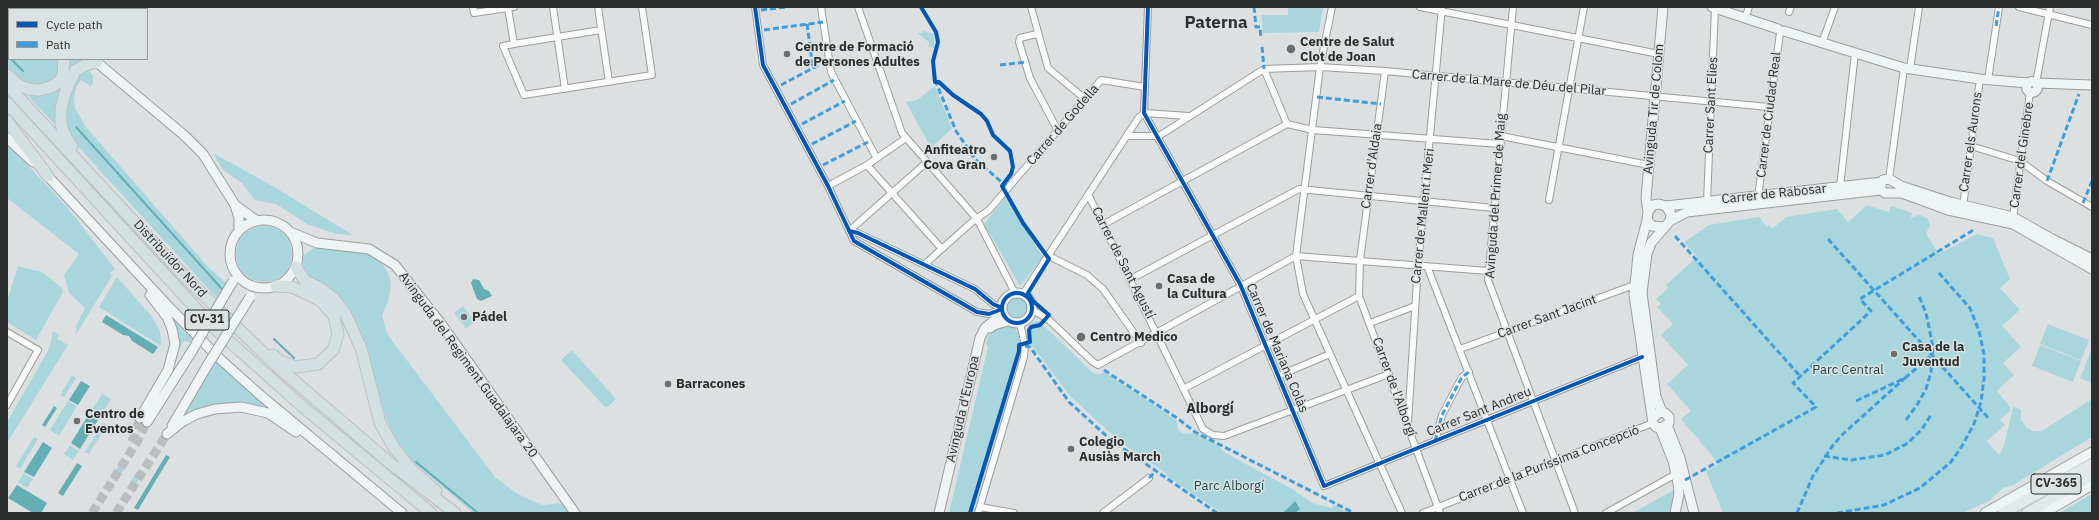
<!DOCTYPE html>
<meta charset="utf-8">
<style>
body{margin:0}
#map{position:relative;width:2099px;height:520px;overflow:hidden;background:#dde0e1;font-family:"IBM Plex Sans",sans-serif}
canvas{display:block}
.frame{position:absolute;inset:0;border:8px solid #2c2e2e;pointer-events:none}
.legend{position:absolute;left:8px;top:8px;width:140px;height:52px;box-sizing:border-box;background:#dce1e2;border:1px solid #96999a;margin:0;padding:5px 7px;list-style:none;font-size:12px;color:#2c2e2e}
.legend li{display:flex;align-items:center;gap:8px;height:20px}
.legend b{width:20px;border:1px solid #96999a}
</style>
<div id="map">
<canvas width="2099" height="520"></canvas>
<div class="frame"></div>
<ul class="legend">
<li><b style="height:5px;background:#0057b8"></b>Cycle path</li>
<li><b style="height:5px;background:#3d9de1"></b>Path</li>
</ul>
</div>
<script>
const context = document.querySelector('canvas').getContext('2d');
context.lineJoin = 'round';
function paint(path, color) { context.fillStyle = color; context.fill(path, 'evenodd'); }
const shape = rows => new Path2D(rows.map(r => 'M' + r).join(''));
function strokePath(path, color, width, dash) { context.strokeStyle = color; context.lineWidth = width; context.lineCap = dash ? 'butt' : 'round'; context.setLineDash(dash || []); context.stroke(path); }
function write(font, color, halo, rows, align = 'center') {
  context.font = font + ' "IBM Plex Sans",sans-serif'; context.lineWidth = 3; context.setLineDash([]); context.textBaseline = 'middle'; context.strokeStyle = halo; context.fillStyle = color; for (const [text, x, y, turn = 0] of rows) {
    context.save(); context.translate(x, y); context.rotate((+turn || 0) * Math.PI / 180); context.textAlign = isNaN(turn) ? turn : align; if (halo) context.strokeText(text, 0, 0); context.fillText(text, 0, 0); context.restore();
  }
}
paint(shape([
 [1288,7,1323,7,1319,32,1263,33,1261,15,1288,15],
 [7,24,9,24,9,59,59,59,59,71,55,78,43,84,33,84,22,82,7,71],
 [923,31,934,34,934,48,929,47,929,42,917,33,922,33],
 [68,59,87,59,77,65,59,129,27,95,43,95,57,90,62,85],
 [88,70,93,76,93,83,91,86,81,80,76,87,74,99,75,108,86,127,208,267,226,283,217,298,71,139,64,119,68,97,79,73],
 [935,86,952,128,931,148,906,102,917,100],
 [7,143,68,208,115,269,110,273,112,276,75,336,77,324,85,308,69,293,64,275,79,254,7,198],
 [213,153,269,184,353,235,336,234,307,224,276,204,255,200,242,183,223,170],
 [1006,197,1043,257,1020,286,984,224],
 [1867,205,1889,212,1891,206,1912,213,1911,218,1919,215,1927,218,1930,225,1926,234,1939,254,1977,234,1993,238,2010,279,2000,288,2020,310,2002,326,2021,347,2003,363,2014,375,1997,391,2010,407,2010,411,2000,420,2005,425,1987,441,1999,455,2004,446,2013,407,2021,409,2021,419,2026,427,2032,431,2042,431,2092,399,2092,437,2013,485,2003,488,1989,501,1962,513,1723,513,1706,471,1719,464,1681,419,1691,411,1667,384,1688,365,1661,335,1673,324,1657,307,1661,304,1656,299,1668,288,1666,285,1697,257,1684,242,1709,225,1759,217,1767,227,1769,225,1772,229,1786,217,1837,209,1848,222],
 '236 254a28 28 0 1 1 56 0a28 28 0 1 1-56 0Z',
 [316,247,361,251,369,254,381,262,389,274,391,285,388,302,382,315,387,334,495,477,516,493,537,503,543,505,558,503,568,507,572,513,473,513,411,460,398,444,385,416,367,348,357,323,336,294,311,278,302,267,304,255],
 [18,266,42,272,62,288,63,292,36,340,7,322,7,301],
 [117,277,153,318,160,331,161,346,99,307],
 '1007 308a10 10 0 1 1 20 0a10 10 0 1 1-20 0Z',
 [463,306,475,322,466,328,454,313],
 [168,312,193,339,191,342,184,341,179,349,178,332],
 [1039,321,1093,373,1099,375,1104,372,1160,409,1176,420,1179,431,1185,434,1195,433,1220,446,1222,451,1292,489,1312,503,1332,508,1334,505,1349,513,1222,513,1214,508,1167,476,1166,473,1119,441,1071,397,1027,339,1029,327,1033,322],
 [2048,324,2089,340,2081,360,2040,344],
 [1009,325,1014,327,1018,333,1022,353,1019,355,973,513,949,513,988,347,986,344,988,337,992,330],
 [53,331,59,335,57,339,68,345,7,443,7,422,49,349],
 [2040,345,2081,361,2073,382,2032,366],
 [2092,348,2092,383,2080,378],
 [572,350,616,399,606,408,561,360],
 [216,361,264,405,262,407,246,404,224,403,202,408,182,417],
 [72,375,76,378,64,397,60,395],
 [102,394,111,399,99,418,90,413],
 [68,401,77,406,59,436,50,430],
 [103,423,107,425,89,454,85,452],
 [34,437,38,439,20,469,16,466],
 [70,445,79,451,73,460,64,454],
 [122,461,127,464,116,482,111,478],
 [137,471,142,474,132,491,127,488],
 [24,473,33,479,27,488,18,482],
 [1674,490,1670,513,1632,513],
 [2092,494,2092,513,2059,513]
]), '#a9d6dc');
paint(shape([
 [473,279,479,280,484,289,489,291,492,296,481,301,477,299,471,283],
 [106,315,158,347,153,354,132,341,129,336,123,335,102,322],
 [81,381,90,386,78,405,69,400],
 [54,406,57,408,45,427,42,425],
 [89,414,98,420,80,449,71,443],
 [43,442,52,448,34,477,24,472],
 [166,455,170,457,138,510,134,508],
 [77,463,82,466,63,496,58,493],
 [17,485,47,503,41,513,33,513,8,498],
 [1295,501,1300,509,1295,513,1283,513]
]), '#64aeb6');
strokePath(shape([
 [7,55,9,57],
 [11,59,23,71],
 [76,127,222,289],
 [274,339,294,358],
 [416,462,478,513]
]), '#64aeb6', 2);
strokePath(shape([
 [132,442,140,418],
 [92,513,137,442,147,422],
 [116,513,167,434]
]), '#babcbd', 9, [9, 4.5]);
const street = shape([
 [473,7,474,13,514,7],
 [553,7,565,89],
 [598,7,609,82],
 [755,7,763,65,828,186,854,241,977,312,989,314,1002,309],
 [821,7,831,72,876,157],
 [858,7,902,133,977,219,1015,293],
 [1031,7,1048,68,1085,99],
 [1148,7,1144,113,1240,284,1324,486,1642,357],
 [1332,7,1320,67,1296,256,1303,294,1402,513],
 [1420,7,1659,54],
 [1513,7,1488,280,1575,513],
 [2019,7,2092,25],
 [508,8,514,44,503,46,524,95,652,75,642,7],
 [1789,12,1791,7],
 [1745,18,1749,7],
 [1037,34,1020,38,1019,42,1030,78,1058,131],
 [1822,43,1835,7],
 [514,44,601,30],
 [1264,69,1287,124],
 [1910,69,1919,7],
 [1385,71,1360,260,1359,296,1440,513],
 [1988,80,1999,7],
 [2036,83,2050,7],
 [1287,124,1313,130,1500,144],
 [1127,136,1159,136,1264,69,1320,67,1385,71,1769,107],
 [1501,136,1649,165],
 [1971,146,2020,161,2047,181,2092,207],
 [867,165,942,249],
 [1889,179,1904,68],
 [828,186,867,165,906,138],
 [1840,187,1855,53],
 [1089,196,1203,429,1213,435,1224,436,1389,374],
 [1758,197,1780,33],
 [1549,200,1584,7],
 [1707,202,1715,8],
 [1963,206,1980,79],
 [2013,217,2030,92],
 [1104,224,1287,124],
 [849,231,858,233,975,289,993,304,1002,308],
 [849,231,927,162],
 [1049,256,1087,275,1103,289,1141,343],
 [925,264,972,222,989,210,1101,80,1145,87],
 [1427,266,1523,513],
 [1131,279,1299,189,1494,208],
 [1023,294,1139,117,1144,113,1189,116],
 [1033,310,1049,320,1093,362,1098,365,1296,256,1488,271],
 [1370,323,1415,306],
 [7,332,38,350,7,405],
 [1460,349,1634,285],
 [1278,376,1330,354],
 [1183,389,1359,296],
 [1408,422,1418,265,1442,7],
 [1435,441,1442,415,1462,377,1469,372],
 [980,507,1014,513],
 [978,513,1024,357,1025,346,1020,323],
 [1103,513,1149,478],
 [1423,513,1653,423],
 [1606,513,1676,474]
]);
const secondary = shape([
 [33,7,35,9],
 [1712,7,1778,29],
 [23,9,24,7],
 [7,18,9,18],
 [1784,31,1904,68,1980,79,2028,83],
 [93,59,185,136,203,154,235,205,239,218,239,231],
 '2026.5 87a5.5 5.5 0 1 1 11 0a5.5 5.5 0 1 1-11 0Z',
 [2036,83,2092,85],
 [7,138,33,162],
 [44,172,170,308,219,358,259,394,402,513],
 [235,205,257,221],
 [1666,206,1882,182],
 [1648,212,1646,198,1663,7],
 [1647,220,1638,255,1634,295,1653,423,1656,427,1662,428,1669,423,1669,417,1665,413,1660,412,1654,417],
 '230 254a34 34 0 1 1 68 0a34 34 0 1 1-68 0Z',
 [1670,221,1687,212,1881,190],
 [290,232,317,243,369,249,395,265,442,325,575,513],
 [2092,259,2052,239,2013,217,1950,202,1901,186,1889,179,1883,180,1881,184,1881,190,1885,193,1902,193,1948,210,2013,224,2092,269],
 '1002 308a15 15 0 1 1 30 0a15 15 0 1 1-30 0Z',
 [990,328,994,325,1008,321],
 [1662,412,1656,397,1642,293,1647,254,1651,243,1670,221,1671,214,1666,206,1659,204,1653,205,1648,212,1647,220,1652,226,1664,227],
 [140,418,168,370,175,344,172,329,167,317,150,295],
 [147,422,192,351],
 [1667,425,1680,458,1694,513],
 [172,426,207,366],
 [1660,428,1673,461,1678,483,1679,494,1675,513],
 [167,434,182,422,197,414,215,409,241,407,268,413,296,432],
 [939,513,980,338,985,328,1003,313],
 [1985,513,2092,452],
 [2044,513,2092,485]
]);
const primary = shape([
 [2003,513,2092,464],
 [2027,513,2092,475]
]);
const highway = shape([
 [7,75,20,86,29,89,39,90,51,87,59,82,63,75,64,59],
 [7,85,190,282,278,367,390,463,455,513],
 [7,103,212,326,303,407,431,513],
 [7,121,48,176],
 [72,146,67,140,61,125,61,108,65,93,75,71,85,65,97,62],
 [296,267,305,281,318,287,333,298,345,313,361,348,380,423,393,446,410,468,436,491],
 [273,355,280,361,296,367,318,364,333,350,338,334,334,316,320,300,292,287,276,286]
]);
strokePath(street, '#9b9d9d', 8);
strokePath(secondary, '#9b9d9d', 11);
strokePath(primary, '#bdbebf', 12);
strokePath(highway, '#bdbebf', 13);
strokePath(street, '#fafafa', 6);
strokePath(secondary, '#eef3f3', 9);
strokePath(primary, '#e1eaeb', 10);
strokePath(highway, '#d2e0e1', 11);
const secondaryBridge = shape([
 [192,351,233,281],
 [207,366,250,297]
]);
strokePath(secondaryBridge, '#9b9d9d', 11, []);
strokePath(secondaryBridge, '#eef3f3', 9);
strokePath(shape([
 [1254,7,1256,27,1260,27,1261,38],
 [761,10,786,7],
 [807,24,813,68],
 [1996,26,1999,7],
 [764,30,823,22],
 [1262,47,1264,69],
 [1000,65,1027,62],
 [935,80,956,131,975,159,1006,186],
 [781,85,828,60],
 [1317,97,1381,104],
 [791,104,834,80],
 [802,124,845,101],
 [812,144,856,121],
 [823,165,868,142],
 [2047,181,2079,94],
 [2083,203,2092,181],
 [1675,236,1800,376],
 [1828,239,1990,420],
 [1025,346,1030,347,1069,402,1111,440,1217,513],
 [1104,370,1177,418,1195,432,1354,513],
 [1856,401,1905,378,1932,355],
 [1906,420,1917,405,1926,389,1931,372,1933,347,1926,313,1918,294],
 [1435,441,1442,415,1462,377,1469,372],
 [1824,456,1851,460,1885,455,1908,443,1922,429,1931,415],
 [1149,478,1156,471],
 [1685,480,1816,407,1793,383,1871,311,1860,299,1975,229],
 [1797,513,1813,476,1833,445,1843,434,1905,378],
 [1837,513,1884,505,1920,488,1951,462,1962,446,1974,424,1981,402,1984,378,1984,354,1979,331,1970,308,1939,273]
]), '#3d9de1', 3, [6, 3]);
strokePath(shape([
 [755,7,763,65,828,186,854,241,977,312,989,314,1002,309],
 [921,7,936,32,938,42,933,61,935,82,939,82,953,95,981,114,987,121,993,135,1010,151,1013,167,1011,174,1002,186,1023,223,1049,259,1028,293,1033,301,1049,315,1040,325,1031,327,1029,330,1030,342,1019,345,1019,351,970,513],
 [1148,7,1144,113,1240,284,1324,486,1642,357],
 [849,231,858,233,975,289,993,304,1002,308],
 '1002 308a15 15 0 1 1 30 0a15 15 0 1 1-30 0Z'
]), '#0057b8', 4);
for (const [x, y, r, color] of [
 [1291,49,5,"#6a6c6d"],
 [787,54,4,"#6a6c6d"],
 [994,157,4,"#6a6c6d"],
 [1159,286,4,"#6a6c6d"],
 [464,317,4,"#6a6c6d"],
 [1081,337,5,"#6a6c6d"],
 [1894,354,4,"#6a6c6d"],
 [668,384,4,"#6a6c6d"],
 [77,421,4,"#6a6c6d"],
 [1071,449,4,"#6a6c6d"]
]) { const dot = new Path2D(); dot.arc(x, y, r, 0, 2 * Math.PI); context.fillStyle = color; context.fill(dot); strokePath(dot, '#dce1e2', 1.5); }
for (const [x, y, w] of [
 [207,320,44],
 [2056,484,50]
]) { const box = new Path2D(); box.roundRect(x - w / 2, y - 10, w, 20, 3); context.fillStyle = '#dce1e2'; context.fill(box); strokePath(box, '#2c2e2e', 1); }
write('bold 12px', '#2c2e2e', null, [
 ["CV-31",207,320],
 ["CV-365",2056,484]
]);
write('bold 13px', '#2c2e2e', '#dce1e2', [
 ["Centre de Salut",1300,42],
 ["Clot de Joan",1300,57],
 ["Centre de Formació",795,47],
 ["de Persones Adultes",795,62],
 ["Anfiteatro",986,150,"right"],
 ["Cova Gran",986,165,"right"],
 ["Casa de",1167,279],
 ["la Cultura",1167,294],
 ["Pádel",472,317],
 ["Centro Medico",1090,337],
 ["Casa de la",1902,347],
 ["Juventud",1902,362],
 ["Barracones",676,384],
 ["Centro de",85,414],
 ["Eventos",85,429],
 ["Colegio",1079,442],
 ["Ausiàs March",1079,457]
], 'left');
write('13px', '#2c2e2e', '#dce1e2', [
 ["Carrer de la Mare de Déu del Pilar",1509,83,5],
 ["Carrer Sant Elies",1711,105,-87],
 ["Avinguda Tir de Colom",1654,109,-85],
 ["Carrer de Ciudad Real",1769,115,-83],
 ["Carrer de Godella",1063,125,-49],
 ["Carrer els Aurons",1971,142,-82],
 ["Carrer del Ginebre",2022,155,-82],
 ["Carrer d'Aldaia",1372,166,-82],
 ["Carrer de Rabosar",1774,194,-6],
 ["Avinguda del Primer de Maig",1496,196,-86],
 ["Carrer de Mallent i Meri",1423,216,-84],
 ["Distribuïdor Nord",170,259,47],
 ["Carrer de Sant Agustí",1123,263,63],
 ["Carrer Sant Jacint",1547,317,-20],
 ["Carrer de Mariana Colàs",1277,348,67],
 ["Avinguda del Regiment Guadalajara 20",468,365,54],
 ["Carrer de l'Alborgí",1394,387,70],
 ["Avinguda d'Europa",963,409,-77],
 ["Carrer Sant Andreu",1479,412,-22],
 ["Carrer de la Puríssima Concepció",1549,464,-21]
]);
write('13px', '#1c494e', '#dce1e2', [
 ["Parc Central",1848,370],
 ["Parc Alborgí",1229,486]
]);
write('bold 14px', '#2c3030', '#dce1e2', [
 ["Alborgí",1210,409]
]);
write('bold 17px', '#2c3030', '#dce1e2', [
 ["Paterna",1216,23]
]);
</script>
